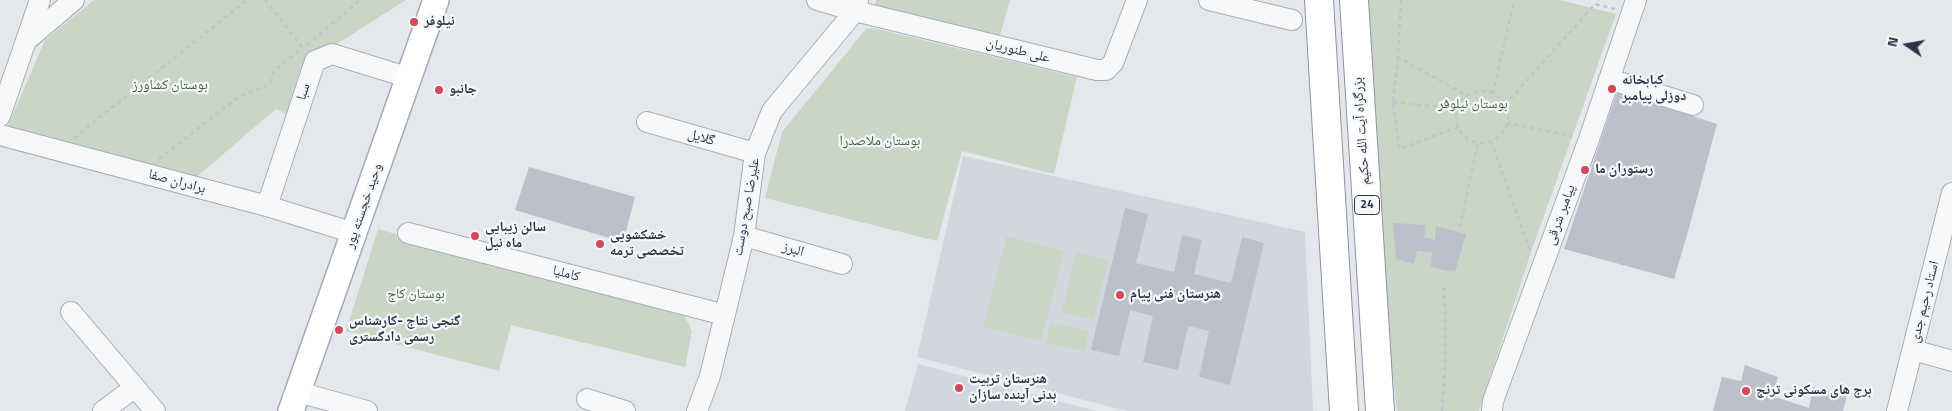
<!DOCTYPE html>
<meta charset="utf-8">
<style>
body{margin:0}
#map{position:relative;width:1952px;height:411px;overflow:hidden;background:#e4e7ec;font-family:"Titillium Web",sans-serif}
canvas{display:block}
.north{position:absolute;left:1882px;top:20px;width:50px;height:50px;-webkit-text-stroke:4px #f4f6f9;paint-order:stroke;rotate:282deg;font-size:14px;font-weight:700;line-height:20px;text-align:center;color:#2b3445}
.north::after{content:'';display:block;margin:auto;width:18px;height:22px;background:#2b3445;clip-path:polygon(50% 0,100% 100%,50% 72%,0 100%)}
</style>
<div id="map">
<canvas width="1952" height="411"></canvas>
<div class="north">N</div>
</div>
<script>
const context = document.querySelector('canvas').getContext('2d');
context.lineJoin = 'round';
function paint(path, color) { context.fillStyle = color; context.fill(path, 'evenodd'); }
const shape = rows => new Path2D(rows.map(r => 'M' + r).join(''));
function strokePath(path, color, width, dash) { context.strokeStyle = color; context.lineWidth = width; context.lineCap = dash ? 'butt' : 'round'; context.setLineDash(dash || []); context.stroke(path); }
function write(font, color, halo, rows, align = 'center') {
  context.font = font + ' "Titillium Web","Noto Naskh Arabic",sans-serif'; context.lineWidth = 4.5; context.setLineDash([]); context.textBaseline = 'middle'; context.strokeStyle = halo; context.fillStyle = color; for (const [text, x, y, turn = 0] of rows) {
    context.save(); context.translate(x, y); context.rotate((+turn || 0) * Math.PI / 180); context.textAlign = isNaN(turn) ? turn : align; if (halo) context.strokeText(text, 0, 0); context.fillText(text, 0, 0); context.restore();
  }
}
paint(shape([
 [963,156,1305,232,1313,411,1127,411,917,357],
 [918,364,1096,411,905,411]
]), '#d2d6de');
paint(shape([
 [94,0,406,0,334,46,311,52,297,79,287,114,276,109,193,180,6,130,45,40],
 [876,0,1010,0,999,39,874,9],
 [1364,0,1560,0,1616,14,1531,252,1479,411,1397,411,1377,243],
 [873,28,1077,77,1054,174,962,151,937,241,765,198,782,132,866,29],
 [378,229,684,315,692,331,685,367,511,325,499,371,346,331],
 [1007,236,1064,251,1041,341,983,326],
 [1076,253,1108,260,1094,320,1062,312],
 [1050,323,1089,331,1085,351,1046,343]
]), '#c9d6c5');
paint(shape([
 [1617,92,1717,124,1689,228,1674,279,1564,249],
 [529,167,635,197,623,242,515,210],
 [1125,208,1148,214,1136,263,1174,272,1182,235,1202,240,1194,274,1231,283,1242,237,1264,243,1230,385,1199,377,1209,331,1188,326,1178,370,1143,362,1153,316,1130,310,1119,356,1091,350],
 [1393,223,1426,225,1424,237,1435,240,1436,226,1466,234,1455,272,1431,267,1432,252,1417,251,1414,264,1396,259],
 [1745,365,1778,377,1772,396,1809,408,1813,387,1847,396,1843,411,1713,411,1722,377,1741,381]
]), '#bbc0ca');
const minor = shape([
 [817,0,855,11,1097,70,1106,70,1113,63,1137,0],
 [1209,0,1292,20],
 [27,40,74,0],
 [1609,79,1693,105],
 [0,116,40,0],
 [647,122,755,153],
 [0,135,267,206,354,233],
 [267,206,315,61,332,54,397,74],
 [408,233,725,315],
 [744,236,842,264],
 [71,312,155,411],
 [1913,350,1952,361],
 [298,392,367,411],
 [587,399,625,411],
 [103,411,134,388],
 [697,411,710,376,744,236,755,153,772,111,855,11,858,0],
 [1492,411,1493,401,1589,139,1636,0],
 [1897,411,1952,193]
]);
const major = shape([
 [291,411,436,0]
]);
const highway = shape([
 [1319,0,1344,411],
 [1354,0,1380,411]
]);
strokePath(minor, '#a9aeb7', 22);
strokePath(major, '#a3abb8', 28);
strokePath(highway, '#8b94a3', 30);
strokePath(shape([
 [265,0,303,48],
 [1401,0,1398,57,1467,96],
 [307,45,360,0],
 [1398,57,1393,102,1399,149,1458,127],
 '1456 117a26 26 0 1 1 52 0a26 26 0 1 1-52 0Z',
 [1493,94,1514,0],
 [1393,102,1458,109],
 [1505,105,1595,4,1615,9],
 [1507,123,1572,136],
 [74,138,247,0],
 [1491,141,1530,251],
 [159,159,240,96,264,87,270,83,274,71,302,48],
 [1460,227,1478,142],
 [1442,411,1445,367,1445,309,1443,284]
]), '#c2c5cb', 2.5, [4, 4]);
strokePath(minor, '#f7f8fa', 20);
strokePath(major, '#fff', 25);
strokePath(highway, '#fff', 28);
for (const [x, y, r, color] of [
 [414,22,5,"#d1495b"],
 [1612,89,5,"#d1495b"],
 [439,90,5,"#d1495b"],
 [1585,170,5,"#d1495b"],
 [475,236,5,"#d1495b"],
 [600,244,5,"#d1495b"],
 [1120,295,5,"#d1495b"],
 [339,330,5,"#d1495b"],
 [959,388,5,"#d1495b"],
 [1746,391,5,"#d1495b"]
]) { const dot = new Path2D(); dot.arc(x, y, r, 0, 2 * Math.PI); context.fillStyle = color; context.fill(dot); strokePath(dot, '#f4f6f9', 2); }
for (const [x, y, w] of [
 [1367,205,25]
]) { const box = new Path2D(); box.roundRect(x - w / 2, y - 9.5, w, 19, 4); context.fillStyle = '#f4f6f9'; context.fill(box); strokePath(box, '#2b3445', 1); }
write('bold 12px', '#2b3445', null, [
 ["24",1367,205]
]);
write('bold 14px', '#2b3445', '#f4f6f9', [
 ["نیلوفر",424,22],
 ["کبابخانه",1622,81],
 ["دوزلی پیامبر",1622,97],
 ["جانبو",449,90],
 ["رستوران ما",1595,170],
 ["سالن زیبایی",485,228],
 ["ماه نیل",485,244],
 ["خشکشویی",610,236],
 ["تخصصی ترمه",610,252],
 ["هنرستان فنی پیام",1130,295],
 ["گنجی نتاج -کارشناس",349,322],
 ["رسمی دادگستری",349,338],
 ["هنرستان تربیت",969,380],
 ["بدنی آینده سازان",969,396],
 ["برج های مسکونی ترنج",1756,391]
], 'left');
write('14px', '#2b3445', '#f4f6f9', [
 ["علی طنوریان",1018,51,14],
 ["سبا",304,92,-72],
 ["بزرگراه آیت الله حکیم",1362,131,-94],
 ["گلایل",701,138,16],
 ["برادران صفا",177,182,15],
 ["وحید خجسته پور",364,206,-71],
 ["علیرضا صبح دوست",747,207,-80],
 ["پیامبر شرقی",1561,215,-70],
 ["البرز",793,250,16],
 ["کاملیا",566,274,15],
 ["استاد رحیم جدی",1925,302,-76]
]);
write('14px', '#3f6138', '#f4f6f9', [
 ["بوستان کشاورز",170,86],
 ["بوستان نیلوفر",1473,105],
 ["بوستان ملاصدرا",880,142],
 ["بوستان کاج",416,295]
]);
</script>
